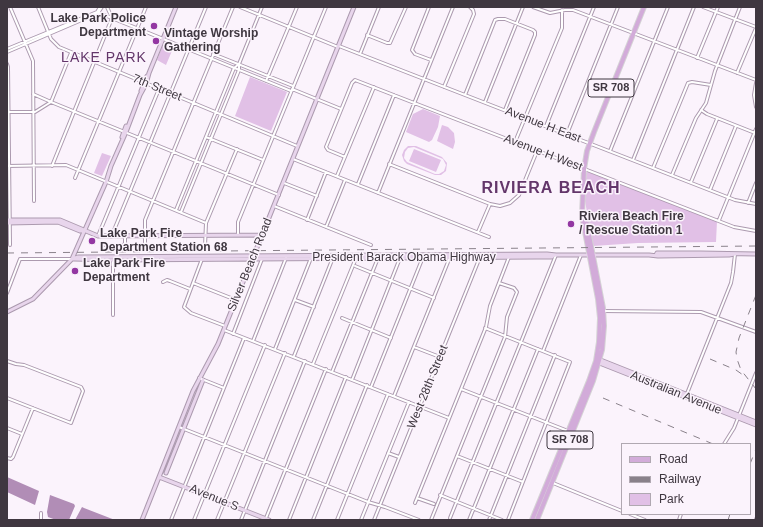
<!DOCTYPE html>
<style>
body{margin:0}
#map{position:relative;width:763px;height:527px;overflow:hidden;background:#fbf3fc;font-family:Arial,sans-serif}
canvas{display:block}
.frame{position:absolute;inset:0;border:8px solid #3f3740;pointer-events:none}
.legend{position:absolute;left:621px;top:443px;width:130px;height:72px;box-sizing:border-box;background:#fbf3fc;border:1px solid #b0a8b1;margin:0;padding:5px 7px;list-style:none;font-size:12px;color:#3f3740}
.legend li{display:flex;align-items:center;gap:8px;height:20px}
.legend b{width:20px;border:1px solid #b0a8b1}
</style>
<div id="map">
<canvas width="763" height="527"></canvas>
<div class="frame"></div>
<ul class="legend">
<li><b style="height:5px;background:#d2abd9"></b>Road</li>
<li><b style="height:5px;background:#89818a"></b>Railway</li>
<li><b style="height:11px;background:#e1c0e6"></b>Park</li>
</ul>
</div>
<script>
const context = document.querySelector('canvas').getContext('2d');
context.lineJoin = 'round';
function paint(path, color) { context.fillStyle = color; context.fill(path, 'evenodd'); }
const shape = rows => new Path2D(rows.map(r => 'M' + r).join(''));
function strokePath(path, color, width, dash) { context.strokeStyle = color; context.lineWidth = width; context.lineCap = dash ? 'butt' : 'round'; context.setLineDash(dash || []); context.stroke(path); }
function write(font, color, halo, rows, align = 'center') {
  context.font = font + ' Arial,sans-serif'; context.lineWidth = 3; context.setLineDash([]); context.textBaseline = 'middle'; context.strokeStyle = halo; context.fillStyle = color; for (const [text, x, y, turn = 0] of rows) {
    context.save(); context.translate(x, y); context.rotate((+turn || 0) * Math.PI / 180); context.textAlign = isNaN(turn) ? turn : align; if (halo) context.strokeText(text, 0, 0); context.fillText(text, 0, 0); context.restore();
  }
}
paint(shape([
 [164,42,174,46,166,65,157,60],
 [250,77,287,92,271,131,235,116],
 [423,109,440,116,438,127,432,140,429,142,406,132,413,114],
 [442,125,448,127,454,133,455,142,453,149,437,141],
 [408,146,416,146,442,157,447,163,446,171,441,175,435,175,407,164,404,161,402,155,404,150],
 [414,147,443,159,446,165,444,171,439,174,435,174,407,162,404,158,405,152,408,148],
 [414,149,441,160,436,172,409,161],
 [102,153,111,156,102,176,94,173],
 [588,172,717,221,716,242,638,243,593,246,585,201,585,173]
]), '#e1c0e6');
paint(shape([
 [7,477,39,491,35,505,7,492],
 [50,495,74,504,75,506,69,520,56,520,48,517,47,512],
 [82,507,84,508,115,520,75,520]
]), '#b18db6');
const street = shape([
 [10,7,33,61,34,201],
 [38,7,51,39,59,47,297,146],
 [240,7,338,47],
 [429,7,412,50,415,54,431,60],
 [533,7,550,13,565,10,573,10,756,80],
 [703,7,756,27],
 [97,12,291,91],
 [367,35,387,43,390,43,406,7],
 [339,46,735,200,756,204],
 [7,49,97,12,100,7],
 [7,52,98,13,102,7],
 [213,54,293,86],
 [360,54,379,7],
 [697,58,718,7],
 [7,64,8,67,10,245],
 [737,73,756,28],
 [266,81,297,7],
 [756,83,754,95,756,107],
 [444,87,474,14,473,10,470,7],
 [292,89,341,109],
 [33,94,51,102,71,53],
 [465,95,495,20,498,19,505,19,533,30,535,32,535,35,505,110],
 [485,102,523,7],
 [701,110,707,114,755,133],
 [7,112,35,112,51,102,279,195],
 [546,126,594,7],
 [567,134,618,7],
 [206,137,263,160],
 [515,142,562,28,562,10],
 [610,151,668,7],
 [345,157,328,150,326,147,352,83,355,80,734,227,756,231],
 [293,159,489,237],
 [633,160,694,7],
 [389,164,490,204,500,206,510,203,519,195,537,151],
 [7,166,66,165,206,223],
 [52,166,112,18,107,7],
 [653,168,688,83,692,82,711,85],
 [672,175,696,118,706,103,715,71,740,7],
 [337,176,374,87],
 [75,178,146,7],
 [691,182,717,119],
 [284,183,317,196],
 [358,184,394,95],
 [710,190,736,126],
 [378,193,453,7],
 [748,203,756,183],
 [274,206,371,245],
 [176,210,234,68,239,64],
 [181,212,239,70,239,64,262,7],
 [307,220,326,172],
 [719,220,756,129],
 [326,227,345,180],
 [478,232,490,204],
 [238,234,238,222,326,7],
 [112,235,206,7],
 [98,236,159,89],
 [205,246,206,223,237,149],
 [145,247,145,220,233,7],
 [102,248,123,246,125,243,125,236],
 [202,259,184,307,191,313,225,326],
 [113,260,113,315],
 [355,266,434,298],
 [163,282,167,280,170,281,190,289],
 [193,283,236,300],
 [7,293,20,259,72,259],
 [295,300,314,307],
 [603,311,701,312,756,332],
 [342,318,391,338],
 [485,328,570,362,508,520],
 [224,330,449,418],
 [233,334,262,259],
 [253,341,286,258],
 [414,347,440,357],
 [275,349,311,258],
 [543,351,581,255],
 [294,356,334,255],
 [7,361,16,364,24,365,81,387,83,391,71,423,7,398],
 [313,364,356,258],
 [332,372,378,258],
 [199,378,224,388],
 [352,380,400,258],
 [371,387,423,257],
 [461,389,568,431],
 [394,396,450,257],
 [686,396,731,283,733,272,735,254],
 [179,427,368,502,385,507,419,520],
 [7,428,22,434],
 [724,444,734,428,756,373],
 [388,453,399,457],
 [457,456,523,482],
 [7,458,11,459,13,457,33,408],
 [553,483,622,511],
 [440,495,502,520],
 [417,498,434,504],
 [415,503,486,327,490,306,509,257],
 [41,513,41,520],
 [630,514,645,520],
 [266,518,326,369],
 [450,518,556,255],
 [171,520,244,338],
 [194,520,265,345],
 [217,520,285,353],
 [241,520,305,361],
 [289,520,346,377],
 [313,520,367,385],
 [337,520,388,394],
 [361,520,409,402],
 [374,520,480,257],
 [431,520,505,337,507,317,517,292,514,288,499,283],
 [469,520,538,349],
 [489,520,555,355],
 [679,520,681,514],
 [756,520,756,519]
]);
const secondary = shape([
 [141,91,147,76],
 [122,137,126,126],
 [7,220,60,220,98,236,263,235],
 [7,223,58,222,80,231,84,231],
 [656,255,657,253,700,253,756,254],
 [72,259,106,182,111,166,126,132,140,95,146,84,149,73,176,7],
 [74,259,113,260,536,257,552,257,554,255],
 [7,312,33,299,72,259,78,257,547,254,556,255,649,255,658,256,729,255,735,254],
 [598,359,756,422],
 [597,362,756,425],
 [166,473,203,380],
 [159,477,269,520],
 [142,520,193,391,218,344,354,7]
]);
const primary = shape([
 [532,520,589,381,596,361,599,342,600,318,598,299,582,216,584,169,587,151,594,132,644,7],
 [537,520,593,381,602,350,604,326,603,308,585,215]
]);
strokePath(street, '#ac9aaf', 4);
strokePath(secondary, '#ac9aaf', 5);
strokePath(primary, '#d5d3d5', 6);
strokePath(street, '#fff', 2);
strokePath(secondary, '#e8d5ec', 3);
strokePath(primary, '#d2abd9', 4);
strokePath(shape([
 [7,253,756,246],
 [756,295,739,338,736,352,737,359,741,370,756,389],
 [710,359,736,370,743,375],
 [603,398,713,444],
 [750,464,756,449],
 [728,520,730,514]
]), '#89818a', 1, [7, 7]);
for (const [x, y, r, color] of [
 [154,26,4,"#9337a2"],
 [156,41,4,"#9337a2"],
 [571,224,4,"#9337a2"],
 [92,241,4,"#9337a2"],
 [75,271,4,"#9337a2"]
]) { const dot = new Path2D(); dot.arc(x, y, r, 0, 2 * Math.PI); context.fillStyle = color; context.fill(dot); strokePath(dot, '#fbf3fc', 1.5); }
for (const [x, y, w] of [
 [611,88,46],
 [570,440,46]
]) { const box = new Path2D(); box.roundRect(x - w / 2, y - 9, w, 18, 3); context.fillStyle = '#fbf3fc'; context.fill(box); strokePath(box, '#3f3740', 1); }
write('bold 11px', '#3f3740', null, [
 ["SR 708",611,88],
 ["SR 708",570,440]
]);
write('bold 12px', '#3f3740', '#fbf3fc', [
 ["Lake Park Police",146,19,"right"],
 ["Department",146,33,"right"],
 ["Vintage Worship",164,34],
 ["Gathering",164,48],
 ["Riviera Beach Fire",579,217],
 ["/ Rescue Station 1",579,231],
 ["Lake Park Fire",100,234],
 ["Department Station 68",100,248],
 ["Lake Park Fire",83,264],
 ["Department",83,278]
], 'left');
write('12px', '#3f3740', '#fbf3fc', [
 ["7th Street",157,88,22],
 ["Avenue H East",543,125,21],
 ["Avenue H West",543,153,21],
 ["President Barack Obama Highway",404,258],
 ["Silver Beach Road",250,265,-68],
 ["West 28th Street",428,387,-68],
 ["Australian Avenue",676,393,22],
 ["Avenue S",214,498,22]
]);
context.letterSpacing = '1px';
write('14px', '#63366a', '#fbf3fc', [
 ["LAKE PARK",104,58]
]);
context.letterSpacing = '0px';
context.letterSpacing = '1px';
write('bold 16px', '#63366a', '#fbf3fc', [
 ["RIVIERA BEACH",551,189]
]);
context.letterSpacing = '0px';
</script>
